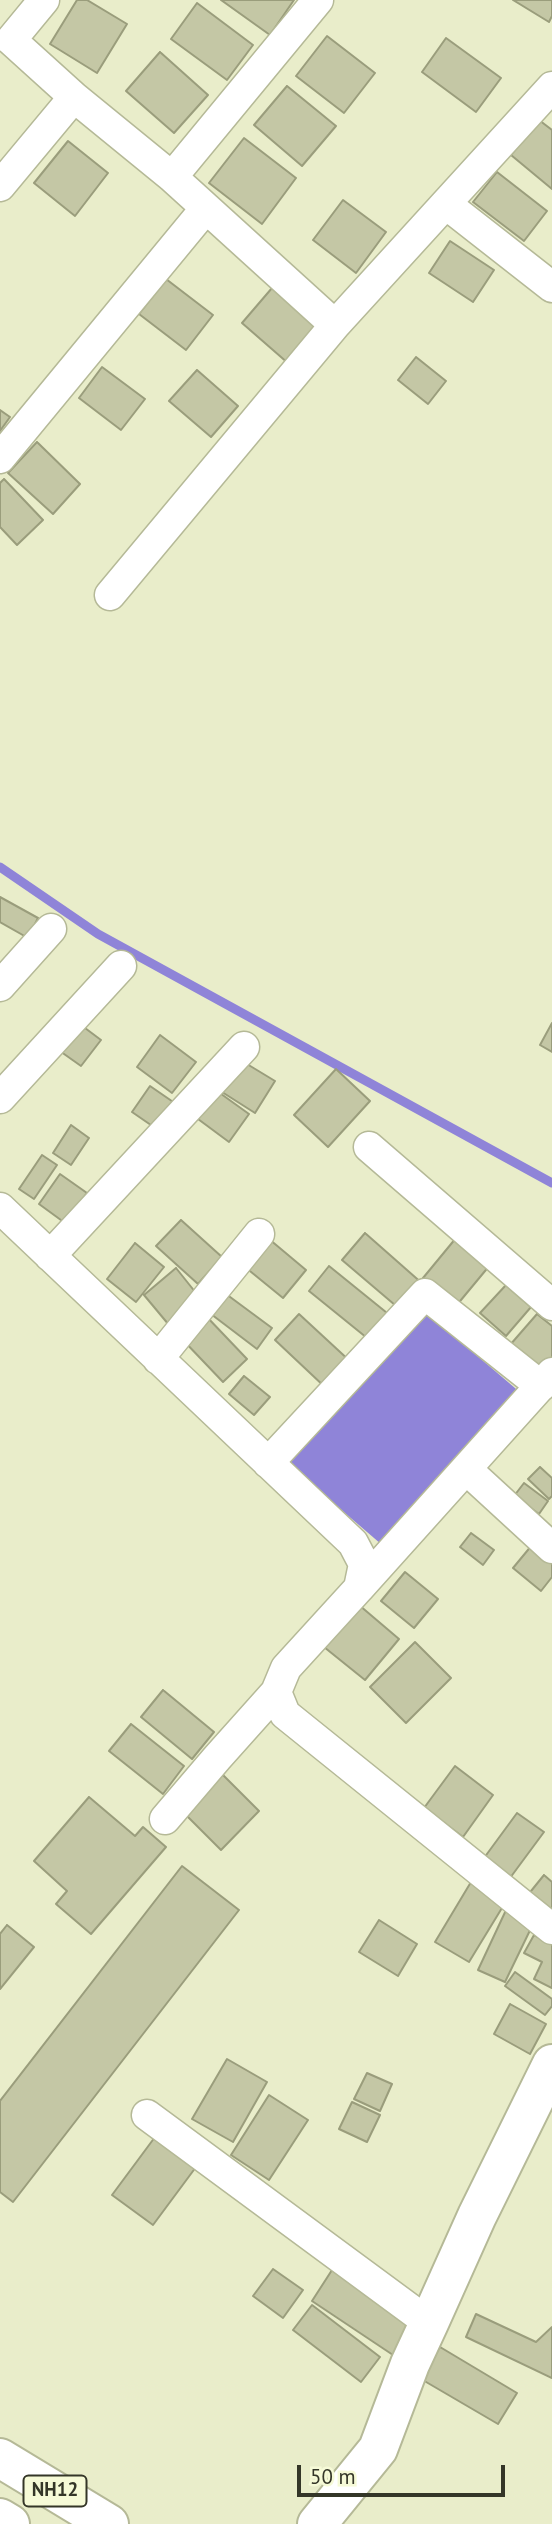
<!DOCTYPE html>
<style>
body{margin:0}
#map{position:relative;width:552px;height:2524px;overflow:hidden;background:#e9edca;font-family:"PT Sans",sans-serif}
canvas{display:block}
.scale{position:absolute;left:297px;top:2465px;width:208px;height:32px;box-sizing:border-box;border:4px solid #343628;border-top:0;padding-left:9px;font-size:21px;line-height:24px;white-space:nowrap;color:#343628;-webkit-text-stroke:5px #f6fad7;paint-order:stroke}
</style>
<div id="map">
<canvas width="552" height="2524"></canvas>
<div class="scale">50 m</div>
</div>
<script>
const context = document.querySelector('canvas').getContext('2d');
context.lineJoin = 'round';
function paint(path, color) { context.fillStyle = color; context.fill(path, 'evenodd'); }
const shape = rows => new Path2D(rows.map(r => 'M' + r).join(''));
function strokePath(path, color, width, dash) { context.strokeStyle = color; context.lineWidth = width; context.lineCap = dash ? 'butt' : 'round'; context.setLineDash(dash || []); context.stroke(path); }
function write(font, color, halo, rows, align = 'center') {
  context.font = font + ' "PT Sans",sans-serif'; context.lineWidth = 5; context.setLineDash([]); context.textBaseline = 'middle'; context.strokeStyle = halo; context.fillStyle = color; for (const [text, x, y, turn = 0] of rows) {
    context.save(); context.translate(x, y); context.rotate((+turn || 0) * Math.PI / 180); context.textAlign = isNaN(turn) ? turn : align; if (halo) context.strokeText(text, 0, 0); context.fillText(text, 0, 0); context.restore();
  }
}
paint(shape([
 [420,1307,522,1394,381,1544,282,1459]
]), '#8f84d8');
strokePath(shape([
 [0,867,98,934,552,1183]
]), '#8f84d8', 9);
const building = shape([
 [77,0,87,0,127,24,97,73,50,44,77,0],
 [221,0,294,0,270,35,221,0],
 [513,0,552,0,552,16,549,22,513,0],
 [197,3,253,45,227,80,171,39,197,3],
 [327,36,375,73,344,113,296,76,327,36],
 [446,38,501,78,476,112,422,72,446,38],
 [160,52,208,95,174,133,126,91,160,52],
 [287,86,336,126,302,166,254,125,287,86],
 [539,120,552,130,552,189,511,155,539,120],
 [244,138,296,178,262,224,209,183,244,138],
 [68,141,108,173,75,216,34,183,68,141],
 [497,172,547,211,524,241,473,202,497,172],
 [343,200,386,232,356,273,313,240,343,200],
 [450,241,494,270,473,302,429,273,450,241],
 [166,279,213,315,186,350,139,314,166,279],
 [272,288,319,329,289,364,242,323,272,288],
 [416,357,446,381,428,404,398,380,416,357],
 [102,367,145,399,121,430,79,398,102,367],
 [197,370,238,406,211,437,169,401,197,370],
 [0,410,10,417,0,431,0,410],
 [37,442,80,484,53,514,8,473,37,442],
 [4,479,43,520,17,545,0,527,0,483,4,479],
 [0,897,38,918,28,938,0,922,0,897],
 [77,1022,101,1040,81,1066,57,1049,77,1022],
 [552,1023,552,1052,540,1045,552,1023],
 [160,1035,196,1062,172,1093,137,1067,160,1035],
 [242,1061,275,1081,255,1113,222,1092,242,1061],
 [336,1069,370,1101,328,1147,294,1115,336,1069],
 [150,1086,179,1106,161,1132,132,1112,150,1086],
 [217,1091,249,1114,229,1142,198,1119,217,1091],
 [71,1125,89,1138,71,1165,53,1153,71,1125],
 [42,1155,57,1165,34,1199,19,1189,42,1155],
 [60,1174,87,1193,65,1223,39,1204,60,1174],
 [181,1220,222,1257,198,1284,156,1246,181,1220],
 [365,1233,424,1285,402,1311,342,1260,365,1233],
 [456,1238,490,1265,456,1306,423,1278,456,1238],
 [269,1239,306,1270,283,1298,245,1267,269,1239],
 [135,1243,164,1267,136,1302,107,1279,135,1243],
 [329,1266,392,1317,372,1342,309,1291,329,1266],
 [176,1268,200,1298,169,1325,144,1295,176,1268],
 [506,1285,531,1307,506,1336,480,1313,506,1285],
 [222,1291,272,1328,257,1349,207,1311,222,1291],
 [299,1314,352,1363,327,1389,275,1340,299,1314],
 [537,1314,552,1326,552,1363,543,1373,510,1345,537,1314],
 [206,1316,247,1359,223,1382,182,1339,206,1316],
 [244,1376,270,1397,254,1415,229,1394,244,1376],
 [540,1467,552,1478,552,1496,549,1499,528,1479,540,1467],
 [524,1483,548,1501,539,1514,514,1496,524,1483],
 [471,1533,494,1550,483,1565,460,1547,471,1533],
 [537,1539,552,1551,552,1577,541,1591,513,1568,537,1539],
 [405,1572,438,1599,414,1628,381,1601,405,1572],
 [359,1605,399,1639,365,1680,324,1647,359,1605],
 [415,1642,451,1678,406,1723,370,1687,415,1642],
 [163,1690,214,1732,192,1759,141,1717,163,1690],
 [131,1724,184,1766,163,1794,109,1751,131,1724],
 [455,1766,493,1795,463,1837,424,1808,455,1766],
 [220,1772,259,1811,221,1850,182,1811,220,1772],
 [89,1797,135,1836,143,1827,166,1847,91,1934,56,1904,67,1891,34,1861,89,1797],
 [517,1813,544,1832,510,1878,484,1858,517,1813],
 [182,1866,239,1910,13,2202,0,2192,0,2101,182,1866],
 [544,1875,552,1882,552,1915,527,1896,544,1875],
 [471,1882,505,1903,469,1962,435,1942,471,1882],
 [507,1908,534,1922,505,1982,478,1970,507,1908],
 [379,1920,417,1944,398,1976,359,1952,379,1920],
 [7,1925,34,1947,0,1989,0,1934,7,1925],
 [534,1935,552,1944,552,1988,534,1979,542,1962,524,1953,534,1935],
 [515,1972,552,1999,552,2006,545,2015,505,1986,515,1972],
 [510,2004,546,2024,530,2054,494,2034,510,2004],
 [227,2059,267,2082,233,2142,192,2119,227,2059],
 [367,2073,392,2084,380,2111,354,2099,367,2073],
 [269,2095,308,2120,269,2180,231,2155,269,2095],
 [352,2102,380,2115,367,2142,339,2129,352,2102],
 [155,2137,196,2167,153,2225,112,2195,155,2137],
 [273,2269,303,2290,283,2318,253,2296,273,2269],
 [332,2270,416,2326,396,2357,312,2301,332,2270],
 [312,2305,380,2357,361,2382,293,2330,312,2305],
 [476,2314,536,2342,552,2327,552,2378,466,2337,476,2314],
 [440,2347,517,2393,498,2424,421,2379,440,2347]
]);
paint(building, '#c4c7a5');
strokePath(building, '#9a9d7c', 2);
const street = shape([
 [44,0,11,40,74,97,172,177,335,325],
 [172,177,318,0],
 [0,186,74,97],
 [446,204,552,287],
 [0,458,206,208],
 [110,595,335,325,552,87],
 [0,986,51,929],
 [0,1098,121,966],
 [369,1147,552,1305],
 [0,1208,353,1543,364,1564,359,1588,286,1668,276,1692,285,1714,552,1929],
 [50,1256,244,1047],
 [158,1359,259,1234],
 [268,1463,425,1294,541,1386],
 [466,1469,552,1548],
 [359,1588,552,1373],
 [165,1819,217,1758,276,1692],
 [147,2115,429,2323]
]);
const secondary = shape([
 [317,2524,378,2449,410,2364,429,2323,477,2216,552,2064]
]);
const highway = shape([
 [0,2458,109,2524],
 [0,2518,10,2524]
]);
strokePath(street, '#b5b997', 33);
strokePath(secondary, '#b5b997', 42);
strokePath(highway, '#b5b997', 42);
strokePath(street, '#fff', 30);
strokePath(secondary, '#fff', 38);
strokePath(highway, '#fff', 38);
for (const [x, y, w] of [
 [55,2491,63]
]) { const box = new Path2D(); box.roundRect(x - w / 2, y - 15.5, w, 31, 5); context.fillStyle = '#f6fad7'; context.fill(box); strokePath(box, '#343628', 2); }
write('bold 19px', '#343628', null, [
 ["NH12",55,2491]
]);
</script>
